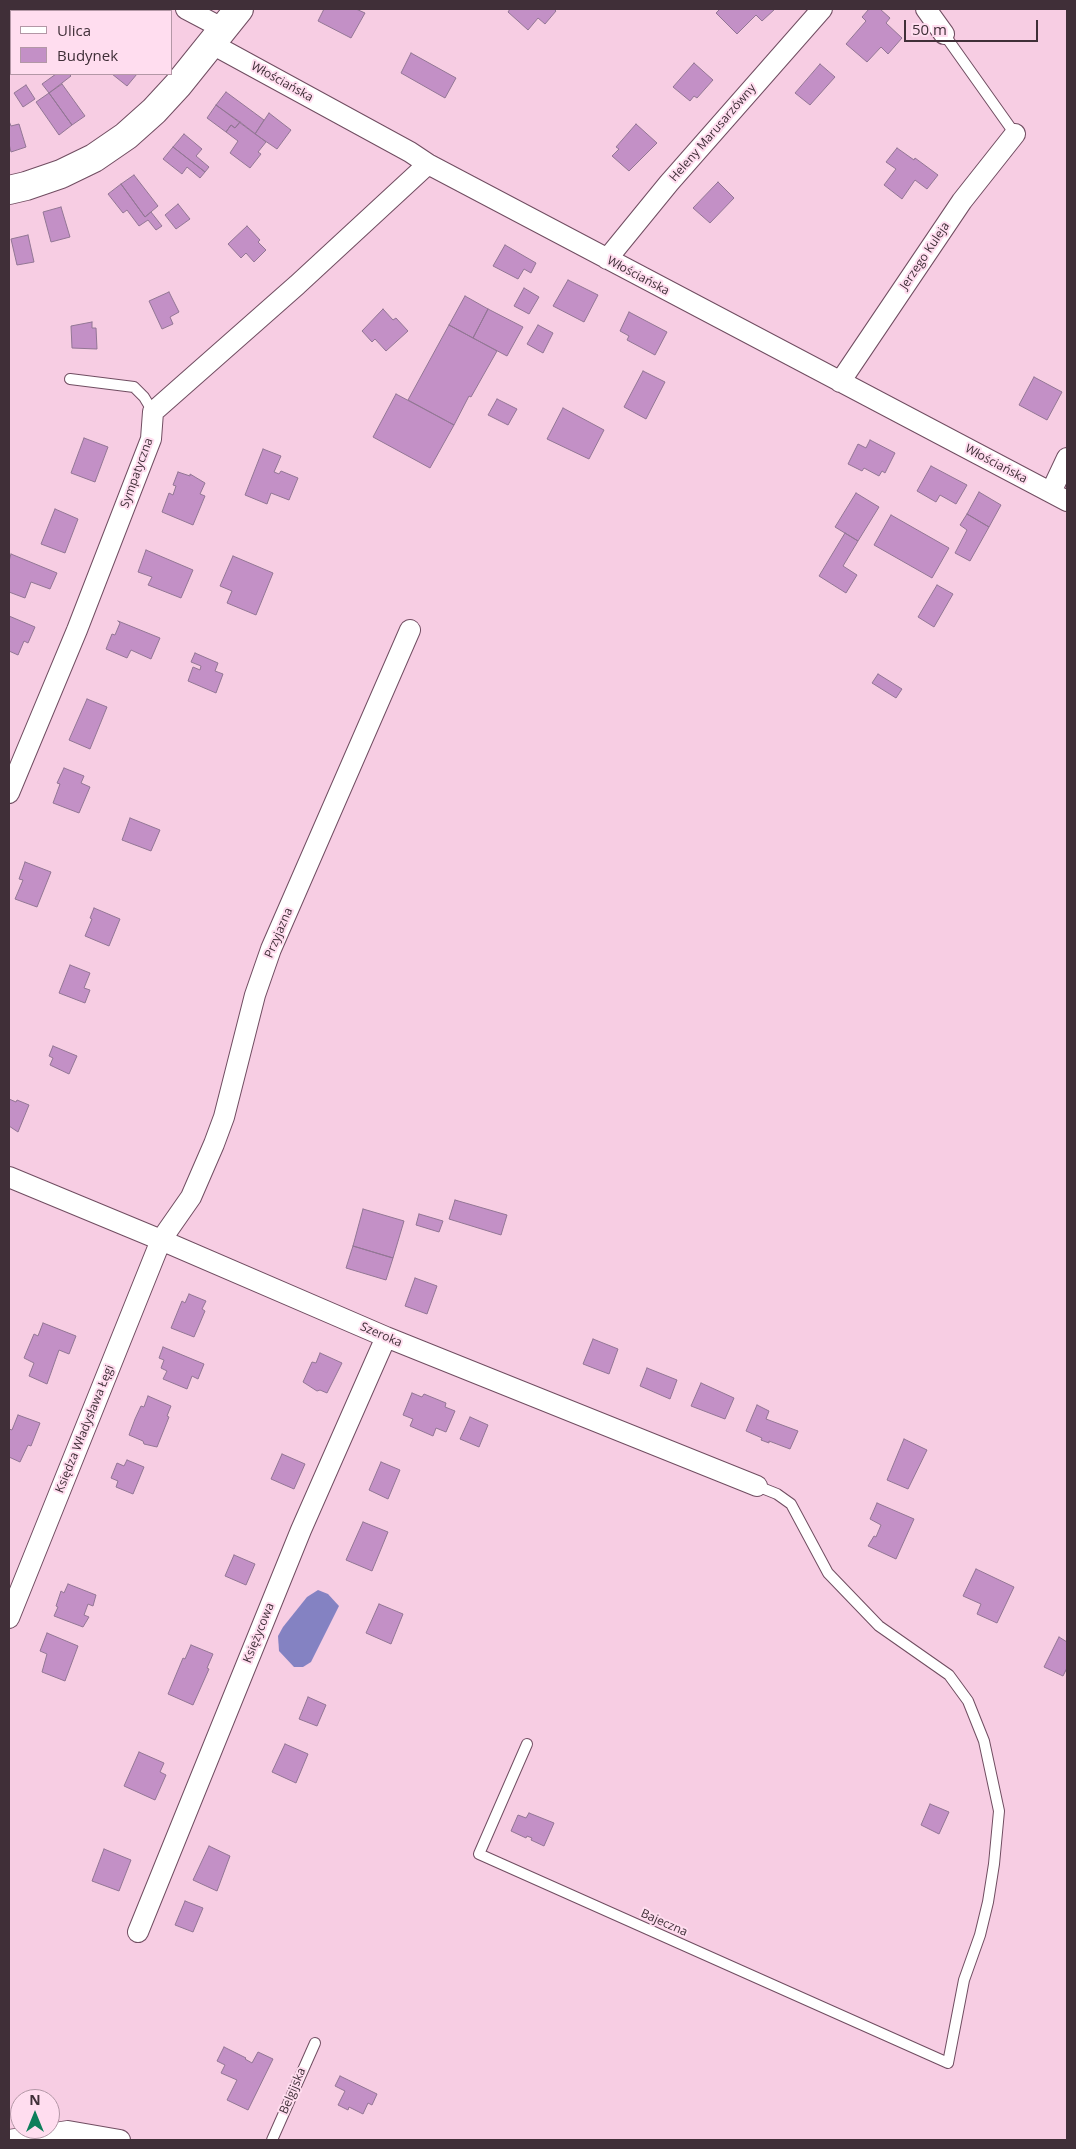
<!DOCTYPE html>
<meta charset="utf-8">
<style>
body{margin:0}
#map{position:relative;width:1076px;height:2149px;overflow:hidden;background:#f7cde3;font-family:"Open Sans",sans-serif}
canvas{display:block}
.frame{position:absolute;inset:0;border:10px solid #402f38;pointer-events:none}
.legend{position:absolute;left:10px;top:10px;width:162px;height:65px;box-sizing:border-box;background:#ffddef;border:1px solid #b397a6;margin:0;padding:6px 9px;list-style:none;font-size:15px;color:#402f38}
.legend li{display:flex;align-items:center;gap:10px;height:25px}
.legend b{width:25px;border:1px solid #b397a6}
.north{position:absolute;left:10px;top:2089px;width:50px;height:50px;box-sizing:border-box;background:#ffddef;border:1px solid #b397a6;border-radius:50%;rotate:0deg;font-size:14px;font-weight:700;line-height:20px;text-align:center;color:#402f38}
.north::after{content:'';display:block;margin:auto;width:18px;height:22px;background:#0e7e5b;clip-path:polygon(50% 0,100% 100%,50% 72%,0 100%)}
.scale{position:absolute;left:904px;top:20px;width:134px;height:22px;box-sizing:border-box;border:2px solid #402f38;border-top:0;padding-left:6px;font-size:15px;line-height:18px;white-space:nowrap;color:#402f38;-webkit-text-stroke:4px #ffddef;paint-order:stroke}
</style>
<div id="map">
<canvas width="1076" height="2149"></canvas>
<div class="frame"></div>
<ul class="legend">
<li><b style="height:6px;background:#fff"></b>Ulica</li>
<li><b style="height:14px;background:#c390c6"></b>Budynek</li>
</ul>
<div class="north">N</div>
<div class="scale">50 m</div>
</div>
<script>
const context = document.querySelector('canvas').getContext('2d');
context.lineJoin = 'round';
function paint(path, color) { context.fillStyle = color; context.fill(path, 'evenodd'); }
const shape = rows => new Path2D(rows.map(r => 'M' + r).join(''));
function strokePath(path, color, width, dash) { context.strokeStyle = color; context.lineWidth = width; context.lineCap = dash ? 'butt' : 'round'; context.setLineDash(dash || []); context.stroke(path); }
function write(font, color, halo, rows, align = 'center') {
  context.font = font + ' "Open Sans",sans-serif'; context.lineWidth = 4; context.setLineDash([]); context.textBaseline = 'middle'; context.strokeStyle = halo; context.fillStyle = color; for (const [text, x, y, turn = 0] of rows) {
    context.save(); context.translate(x, y); context.rotate((+turn || 0) * Math.PI / 180); context.textAlign = isNaN(turn) ? turn : align; if (halo) context.strokeText(text, 0, 0); context.fillText(text, 0, 0); context.restore();
  }
}
paint(shape([
 [318,1590,328,1594,339,1606,311,1662,303,1667,294,1667,279,1651,278,1636,283,1627,307,1597]
]), '#8482c2');
const building = shape([
 [324,9,356,9,365,13,351,38,318,21,324,9],
 [510,9,554,9,556,11,545,24,538,18,528,30,508,12,510,9],
 [720,9,775,9,762,21,756,15,737,34,716,13,720,9],
 [869,9,880,9,890,18,886,23,902,38,888,54,881,47,867,62,846,44,866,21,862,17,869,9],
 [411,53,456,78,445,98,401,73,411,53],
 [694,63,713,80,697,98,694,96,690,101,673,87,694,63],
 [820,64,835,77,810,105,795,93,820,64],
 [56,74,69,74,71,76,49,93,42,84,56,74],
 [112,74,137,74,127,86,112,74],
 [62,84,85,116,72,125,49,93,62,84],
 [26,85,35,99,23,107,14,93,26,85],
 [226,92,264,120,255,134,216,105,226,92],
 [49,93,72,125,59,135,36,102,49,93],
 [216,105,240,122,235,128,231,125,226,132,207,118,216,105],
 [269,113,291,130,277,149,255,134,269,113],
 [9,121,11,126,19,124,26,147,11,152,9,144,9,121],
 [240,122,266,142,258,152,261,154,250,168,230,153,238,141,226,132,231,125,235,128,240,122],
 [636,124,657,143,629,171,612,156,619,149,616,147,636,124],
 [184,134,202,149,196,156,209,167,205,172,173,147,184,134],
 [173,147,205,172,200,178,187,167,182,174,163,159,173,147],
 [897,148,914,160,915,158,938,175,927,189,915,180,902,199,884,185,896,169,886,162,897,148],
 [134,175,158,206,145,217,121,184,134,175],
 [718,182,734,198,710,223,693,208,718,182],
 [121,184,145,217,151,212,162,226,156,230,148,220,139,226,127,210,123,213,108,194,121,184],
 [178,204,190,219,176,229,165,215,178,204],
 [61,207,70,237,51,242,43,212,61,207],
 [247,226,260,240,258,242,266,250,254,262,246,253,241,258,228,244,247,226],
 [28,235,34,262,17,265,11,239,28,235],
 [505,245,536,263,531,273,524,269,518,279,493,266,505,245],
 [568,280,598,295,584,322,553,306,568,280],
 [524,288,539,297,529,314,514,306,524,288],
 [169,292,179,312,170,317,173,324,162,329,149,301,169,292],
 [465,296,488,309,473,338,449,325,465,296],
 [383,309,393,320,396,318,408,331,386,351,375,339,372,342,362,331,383,309],
 [488,309,523,327,507,356,473,338,488,309],
 [629,312,667,332,655,355,627,340,629,336,620,331,629,312],
 [92,322,92,328,96,328,97,349,72,348,71,326,92,322],
 [449,325,497,351,471,397,469,396,454,425,408,400,449,325],
 [538,325,553,333,543,353,527,344,538,325],
 [643,371,665,382,646,419,624,407,643,371],
 [1034,377,1062,392,1047,420,1019,405,1034,377],
 [396,394,454,425,430,468,373,437,396,394],
 [497,399,517,409,508,425,488,415,497,399],
 [563,408,604,430,589,459,547,439,563,408],
 [84,438,108,447,95,482,71,473,84,438],
 [870,440,895,453,885,473,882,471,879,476,864,468,862,471,848,464,858,444,866,448,870,440],
 [263,449,281,456,274,472,279,474,281,471,298,478,289,500,271,493,267,504,245,495,263,449],
 [931,466,967,485,956,504,940,495,936,502,917,491,931,466],
 [178,472,190,476,190,474,205,483,200,494,205,496,193,525,162,512,169,493,173,495,176,486,173,485,178,472],
 [979,492,1001,505,989,527,967,514,979,492],
 [856,493,879,507,858,541,835,527,856,493],
 [55,509,78,519,65,553,41,544,55,509],
 [967,514,989,527,970,561,955,553,967,530,960,525,967,514],
 [891,515,949,548,932,578,874,545,891,515],
 [845,533,858,541,843,566,857,575,846,593,819,576,845,533],
 [146,550,193,570,181,598,148,585,152,577,138,572,146,550],
 [11,554,57,573,50,589,31,582,25,598,9,592,9,561,11,554],
 [233,556,273,573,256,615,227,603,232,591,220,586,233,556],
 [937,585,953,594,934,627,918,617,937,585],
 [9,616,35,627,28,643,24,641,18,655,9,651,9,616],
 [118,621,160,638,151,659,131,650,127,658,106,649,112,634,115,635,120,623,118,621],
 [195,653,218,663,215,671,223,674,216,693,188,681,193,667,200,670,201,666,191,662,195,653],
 [878,674,902,689,896,698,872,683,878,674],
 [87,699,107,707,90,749,69,740,87,699],
 [64,768,84,776,81,783,90,787,79,813,53,803,60,784,57,783,64,768],
 [130,818,160,830,151,851,122,840,130,818],
 [25,862,51,872,37,907,15,899,23,880,19,879,25,862],
 [94,908,120,919,109,946,85,936,92,919,90,918,94,908],
 [70,965,90,973,84,988,90,990,85,1003,59,993,70,965],
 [53,1046,77,1056,69,1074,50,1065,53,1058,49,1056,53,1046],
 [9,1099,16,1102,17,1100,29,1105,18,1132,9,1126,9,1099],
 [455,1200,507,1215,501,1235,449,1219,455,1200],
 [363,1209,404,1221,393,1258,353,1246,363,1209],
 [419,1214,443,1221,439,1232,416,1225,419,1214],
 [353,1246,393,1258,386,1280,346,1268,353,1246],
 [415,1278,437,1286,427,1314,405,1306,415,1278],
 [189,1294,206,1301,202,1309,205,1311,194,1337,171,1328,182,1301,185,1303,189,1294],
 [43,1323,76,1336,69,1354,59,1350,47,1384,29,1376,34,1363,24,1358,34,1334,38,1336,43,1323],
 [593,1339,618,1349,609,1374,583,1364,593,1339],
 [163,1347,204,1364,198,1379,192,1376,187,1389,163,1379,167,1371,161,1368,164,1360,159,1358,163,1347],
 [320,1353,342,1363,327,1393,320,1390,317,1391,303,1382,312,1362,316,1363,320,1353],
 [647,1368,677,1380,670,1399,640,1386,647,1368],
 [701,1383,734,1398,725,1419,691,1406,701,1383],
 [412,1393,422,1397,424,1394,446,1403,445,1407,455,1411,446,1432,436,1428,433,1436,410,1426,413,1419,403,1415,412,1393],
 [148,1396,171,1406,167,1416,169,1417,157,1447,144,1444,143,1441,129,1435,135,1419,141,1406,144,1407,148,1396],
 [757,1405,769,1411,766,1419,798,1431,790,1449,769,1441,769,1443,761,1440,762,1438,746,1431,757,1405],
 [18,1415,40,1423,31,1446,28,1445,20,1462,9,1457,9,1429,12,1430,18,1415],
 [470,1417,488,1425,479,1447,460,1439,470,1417],
 [904,1439,927,1450,908,1489,887,1480,904,1439],
 [282,1454,305,1464,294,1489,271,1479,282,1454],
 [127,1460,144,1467,133,1494,116,1487,118,1481,111,1478,117,1463,124,1466,127,1460],
 [381,1462,400,1470,388,1499,369,1490,381,1462],
 [877,1503,914,1519,896,1559,868,1546,874,1536,876,1537,881,1525,870,1519,877,1503],
 [363,1522,388,1532,372,1571,346,1560,363,1522],
 [234,1555,255,1564,246,1585,225,1576,234,1555],
 [976,1569,1014,1587,997,1623,977,1614,981,1604,963,1596,976,1569],
 [68,1584,96,1595,93,1606,88,1604,84,1615,89,1617,83,1627,54,1616,58,1607,56,1606,61,1591,64,1593,68,1584],
 [379,1604,403,1614,391,1644,366,1633,379,1604],
 [47,1633,78,1646,65,1681,42,1672,47,1654,40,1651,47,1633],
 [1059,1637,1067,1642,1067,1668,1063,1676,1044,1667,1059,1637],
 [191,1645,213,1654,207,1668,209,1669,193,1705,168,1694,183,1658,185,1659,191,1645],
 [308,1697,326,1705,317,1726,299,1719,308,1697],
 [285,1744,308,1754,296,1783,272,1772,285,1744],
 [139,1752,164,1763,160,1772,166,1775,155,1800,124,1786,139,1752],
 [930,1804,949,1812,939,1834,921,1825,930,1804],
 [529,1813,554,1823,544,1846,531,1840,532,1838,527,1836,526,1838,511,1831,518,1815,526,1818,529,1813],
 [209,1846,230,1856,217,1891,193,1880,209,1846],
 [104,1849,131,1860,119,1891,92,1881,104,1849],
 [185,1901,203,1908,193,1932,175,1925,185,1901],
 [224,2047,246,2058,245,2059,252,2063,258,2052,273,2059,248,2110,227,2100,237,2080,221,2073,225,2065,217,2061,224,2047],
 [340,2076,377,2094,372,2105,368,2103,363,2114,349,2107,348,2110,338,2105,345,2091,335,2086,340,2076]
]);
paint(building, '#c390c6');
strokePath(building, '#927694', 1);
const lane = shape([
 [944,34,1015,134],
 [70,379,134,387,144,397,153,412],
 [527,1744,479,1854,948,2063,964,1980,980,1935,988,1902,994,1864,999,1811,984,1741,968,1701,949,1675,879,1626,828,1573,791,1504,777,1494,757,1486],
 [272,2140,315,2043]
]);
const street = shape([
 [186,9,224,29],
 [926,9,944,34],
 [212,44,410,152,428,164,1067,501],
 [607,259,669,183,822,9],
 [840,382,962,201,1015,134],
 [1051,492,1067,458],
 [9,793,77,630,151,439,153,412,297,285,428,164],
 [9,1177,161,1240,386,1337,757,1486],
 [9,1618,161,1240,191,1197,214,1144,224,1117,255,995,271,949,410,630],
 [138,1932,301,1530,386,1337],
 [9,2140,68,2131,120,2140]
]);
const secondary = shape([
 [9,190,26,186,61,174,94,158,126,136,154,111,178,85,239,9]
]);
strokePath(lane, '#704d61', 12);
strokePath(street, '#704d61', 22);
strokePath(secondary, '#704d61', 30);
strokePath(lane, '#fff', 10);
strokePath(street, '#fff', 20);
strokePath(secondary, '#fff', 28);
write('12px', '#402f38', '#ffddef', [
 ["Włościańska",282,82,29],
 ["Heleny Marusarzówny",713,133,-49],
 ["Jerzego Kuleja",925,256,-56],
 ["Włościańska",638,276,28],
 ["Włościańska",996,464,28],
 ["Sympatyczna",137,473,-70],
 ["Przyjazna",279,933,-67],
 ["Szeroka",381,1335,23],
 ["Księdza Władysława Łęgi",85,1429,-68],
 ["Księżycowa",259,1633,-68],
 ["Bajeczna",664,1923,24],
 ["Belgijska",293,2091,-67]
]);
</script>
